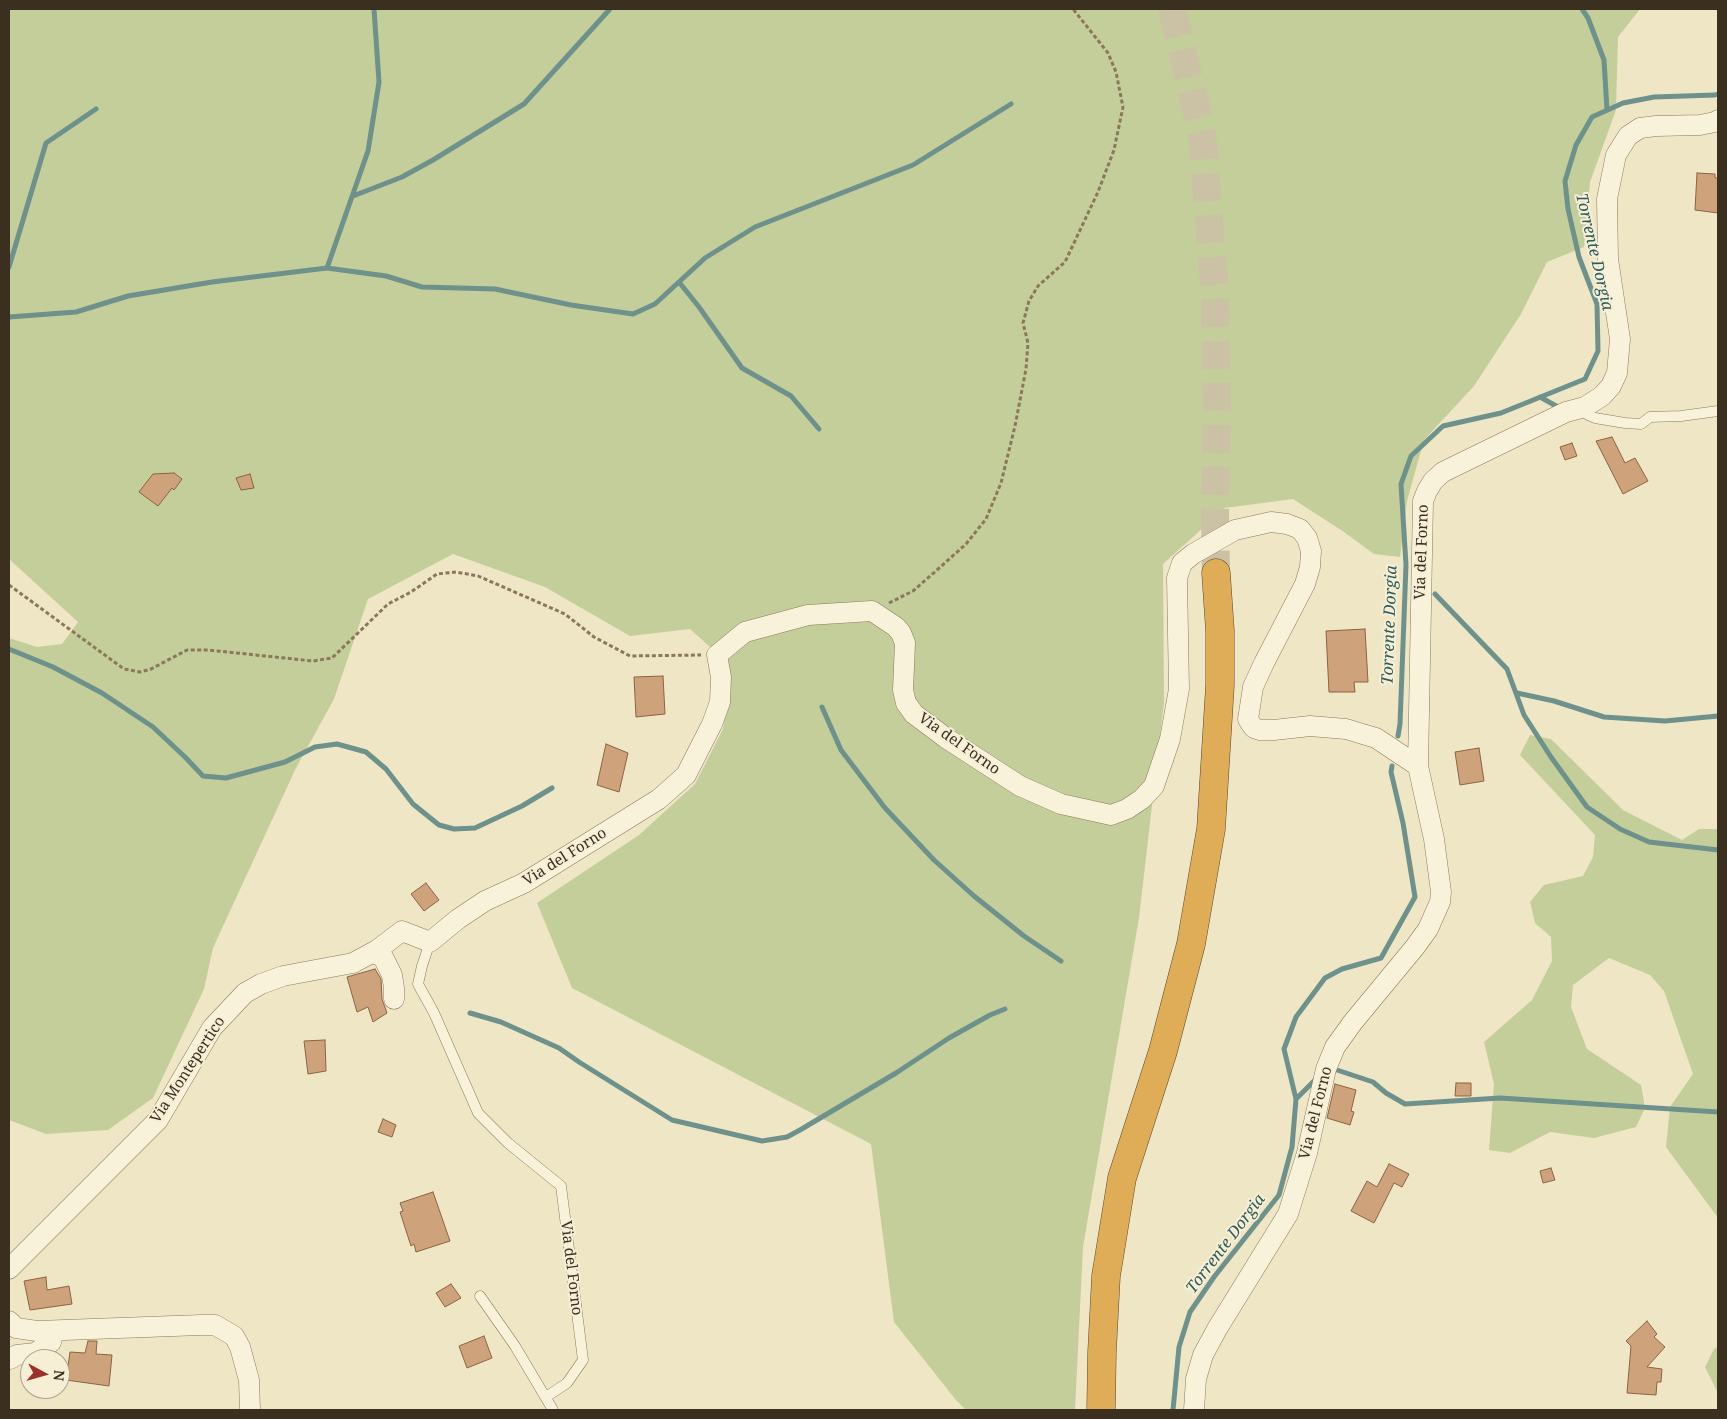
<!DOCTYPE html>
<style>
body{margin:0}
#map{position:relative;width:1727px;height:1419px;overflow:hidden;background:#efe6c6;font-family:"Noto Serif",serif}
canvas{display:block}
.frame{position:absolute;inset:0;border:10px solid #3b2f1f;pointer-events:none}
.north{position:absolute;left:20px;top:1349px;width:50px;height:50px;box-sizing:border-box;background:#f6efd6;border:1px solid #aba28d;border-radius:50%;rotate:96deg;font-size:14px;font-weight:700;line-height:20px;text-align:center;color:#3b2f1f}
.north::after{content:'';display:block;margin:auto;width:18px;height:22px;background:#9b312a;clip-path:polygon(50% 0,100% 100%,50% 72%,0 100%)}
</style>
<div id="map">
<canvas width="1727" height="1419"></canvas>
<div class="frame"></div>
<div class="north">N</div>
</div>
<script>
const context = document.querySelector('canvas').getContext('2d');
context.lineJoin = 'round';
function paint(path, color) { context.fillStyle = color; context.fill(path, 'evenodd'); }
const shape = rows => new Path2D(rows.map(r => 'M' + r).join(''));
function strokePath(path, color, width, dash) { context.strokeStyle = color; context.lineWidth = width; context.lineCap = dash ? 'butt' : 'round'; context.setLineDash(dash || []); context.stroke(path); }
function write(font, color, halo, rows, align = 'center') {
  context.font = font + ' "Noto Serif",serif'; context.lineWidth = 4; context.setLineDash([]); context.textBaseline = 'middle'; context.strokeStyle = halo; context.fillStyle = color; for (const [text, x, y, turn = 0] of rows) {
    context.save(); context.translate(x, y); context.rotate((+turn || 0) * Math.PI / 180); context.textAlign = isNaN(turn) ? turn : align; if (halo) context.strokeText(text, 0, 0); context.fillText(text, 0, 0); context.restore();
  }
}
paint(shape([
 [9,9,1640,9,1618,37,1616,110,1590,182,1584,247,1547,262,1521,314,1474,386,1424,440,1407,501,1400,557,1374,554,1344,532,1293,499,1225,508,1163,564,1164,702,1139,918,1083,1247,1075,1410,966,1410,956,1400,894,1322,871,1144,572,988,537,903,639,835,695,784,723,729,729,664,690,629,630,636,545,587,453,554,368,599,334,699,295,770,213,948,204,989,153,1098,108,1130,46,1134,9,1120,9,638,37,647,62,644,78,622,9,559],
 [1530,735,1551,739,1623,810,1682,840,1699,829,1718,829,1718,1218,1666,1147,1670,1107,1693,1074,1664,991,1650,975,1609,958,1573,985,1571,1007,1587,1049,1641,1085,1645,1108,1636,1127,1594,1138,1550,1132,1510,1153,1489,1150,1494,1084,1484,1042,1532,1000,1552,961,1551,937,1535,923,1530,902,1544,885,1583,876,1593,857,1595,835,1520,755],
 [1718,1347,1718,1393,1705,1367,1714,1349]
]), '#c4ce9a');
strokePath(shape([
 [1582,9,1588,18,1604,60,1607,110],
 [353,196,402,177,433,160,524,104,610,9],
 [9,267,46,143,96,109],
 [327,268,368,151,379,82,374,9],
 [679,282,699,307,742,368,791,396,819,429],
 [9,317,76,312,128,296,212,282,327,268,386,276,422,287,495,289,571,305,633,314,655,304,705,258,755,227,913,165,1011,104],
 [1540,397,1558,407],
 [1435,594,1507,669,1524,715,1551,757,1587,807,1620,829,1649,842,1718,850],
 [9,649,53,667,102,693,153,727,185,757,203,776,226,778,285,762,315,747,337,744,366,752,386,769,413,804,439,825,454,829,475,828,522,806,552,788],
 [1517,693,1554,701,1604,717,1665,721,1718,716],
 [822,707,841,750,885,808,934,860,974,896,1024,936,1061,961],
 [1398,736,1400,724,1406,565,1401,484,1411,456,1443,426,1501,413,1585,379,1598,351,1597,304,1579,257,1568,209,1565,181,1576,145,1592,117,1623,103,1654,97,1715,95,1718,94],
 [470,1013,501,1022,559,1048,579,1062,672,1120,762,1141,787,1137,800,1130,896,1073,949,1038,990,1015,1005,1009],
 [1334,1069,1373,1082,1386,1093,1405,1104,1500,1098,1718,1112],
 [1296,1099,1317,1078],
 [1173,1410,1179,1347,1190,1312,1214,1277,1279,1195,1292,1147,1296,1099,1284,1049,1296,1017,1325,978,1342,969,1381,958,1415,897,1403,823,1391,772,1392,766]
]), '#6e928b', 5);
const building = shape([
 [1697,173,1715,174,1715,178,1718,178,1718,213,1695,210,1697,173],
 [1612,437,1625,463,1635,458,1648,481,1623,494,1596,441,1612,437],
 [1572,443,1577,456,1565,460,1560,447,1572,443],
 [174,473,182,479,174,490,172,488,158,506,139,492,153,474,174,473],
 [250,474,254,488,241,490,236,478,250,474],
 [1365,629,1368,682,1354,682,1355,692,1329,692,1326,631,1365,629],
 [663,676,665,714,636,717,634,677,663,676],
 [606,744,628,753,619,792,597,785,606,744],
 [1479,748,1484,781,1460,785,1455,752,1479,748],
 [426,883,439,900,424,911,411,894,426,883],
 [375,969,381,979,382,999,387,1013,373,1022,368,1007,357,1012,347,977,375,969],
 [325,1040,326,1071,308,1074,304,1041,325,1040],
 [1456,1083,1471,1083,1471,1096,1455,1096,1456,1083],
 [1335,1084,1356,1090,1351,1111,1354,1112,1350,1125,1327,1118,1335,1084],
 [383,1119,396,1125,392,1137,378,1132,383,1119],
 [1389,1164,1409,1174,1402,1187,1394,1183,1374,1223,1351,1211,1367,1181,1377,1187,1389,1164],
 [1551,1168,1555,1180,1543,1183,1540,1171,1551,1168],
 [433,1192,450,1241,416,1252,414,1244,411,1246,400,1212,403,1211,400,1203,433,1192],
 [46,1277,47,1290,69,1286,72,1304,30,1310,24,1281,46,1277],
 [451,1284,461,1298,445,1307,436,1293,451,1284],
 [1647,1321,1657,1334,1654,1337,1665,1347,1647,1367,1662,1369,1661,1382,1657,1382,1656,1395,1627,1393,1631,1346,1626,1341,1647,1321],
 [484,1336,492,1358,467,1368,459,1346,484,1336],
 [88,1341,97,1341,96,1354,112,1355,109,1386,66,1380,70,1352,85,1353,88,1341]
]);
paint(building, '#cea37c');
strokePath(building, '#8b6341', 1);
strokePath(shape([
 [1172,9,1202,133,1215,295,1217,406,1215,515,1216,573]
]), '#cbc1a5', 28, [28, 14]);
const lane = shape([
 [1585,407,1588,415,1595,418,1625,423,1641,424,1650,417,1681,416,1718,411],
 [430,942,422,966,418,984,434,1013,478,1113,508,1143,561,1186,583,1360,567,1383,546,1397],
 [480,1296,515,1346,553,1410]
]);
const street = shape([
 [373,953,383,957,392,975,394,988,394,999],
 [9,1269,158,1120,212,1028,245,993,261,984,283,976,353,963,377,950,402,931,430,942,458,919,485,901,524,883,659,799,686,775,712,724,720,702,721,677,717,655,745,632,808,615,872,611,896,627,901,633,905,643,903,690,906,703,914,714,946,738,1020,786,1061,804,1111,815,1127,809,1142,799,1154,786,1170,739,1179,689,1177,578,1182,563,1193,554,1235,530,1271,522,1287,524,1300,529,1307,538,1311,551,1310,567,1305,584,1264,663,1253,687,1249,713,1248,719,1251,724,1254,728,1260,730,1274,730,1310,726,1346,729,1376,738,1418,766],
 [9,1321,16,1328,37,1331,201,1325,215,1325,234,1336,240,1347,249,1380,250,1410],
 [10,1359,17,1355,35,1353,51,1342,54,1331],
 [1194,1410,1196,1379,1203,1355,1217,1329,1288,1214,1307,1153,1326,1069,1335,1047,1353,1022,1415,947,1428,929,1440,902,1441,892,1434,839,1418,766,1423,501,1427,491,1433,481,1443,472,1566,412,1585,407,1602,396,1611,386,1617,373,1620,339,1608,259,1607,199,1616,155,1628,136,1640,128,1656,126,1700,125,1715,122,1718,120]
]);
const highway = shape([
 [1101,1410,1102,1352,1106,1276,1122,1178,1163,1051,1191,944,1211,829,1220,685,1220,631,1216,573]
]);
strokePath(lane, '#8b785b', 11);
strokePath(street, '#8b785b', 21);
strokePath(highway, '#59462f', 29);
strokePath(shape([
 [9,585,124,669,140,672,151,669,187,650,208,650,313,661,332,658,388,604,411,592,437,574,456,572,478,576,565,614,594,637,630,656,701,655],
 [889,603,913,591,937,570,966,544,986,519,1001,483,1015,426,1026,369,1028,343,1023,323,1029,301,1038,286,1065,262,1098,192,1114,150,1123,107,1116,72,1108,53,1073,9]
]), '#8b785b', 3, [4, 2.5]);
strokePath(lane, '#f9f2da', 10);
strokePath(street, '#f9f2da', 20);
strokePath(highway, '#dfac57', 28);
write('15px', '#3b2f1f', '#f6efd6', [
 ["Via del Forno",1422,552,-88],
 ["Via del Forno",959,744,35],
 ["Via del Forno",565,857,-32],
 ["Via Montepertico",188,1070,-57],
 ["Via del Forno",1316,1113,-76],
 ["Via del Forno",571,1268,83]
]);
write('italic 16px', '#2e5b5b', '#f6efd6', [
 ["Torrente Dorgia",1594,252,77],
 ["Torrente Dorgia",1390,625,-88],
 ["Torrente Dorgia",1226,1244,-53]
]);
</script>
